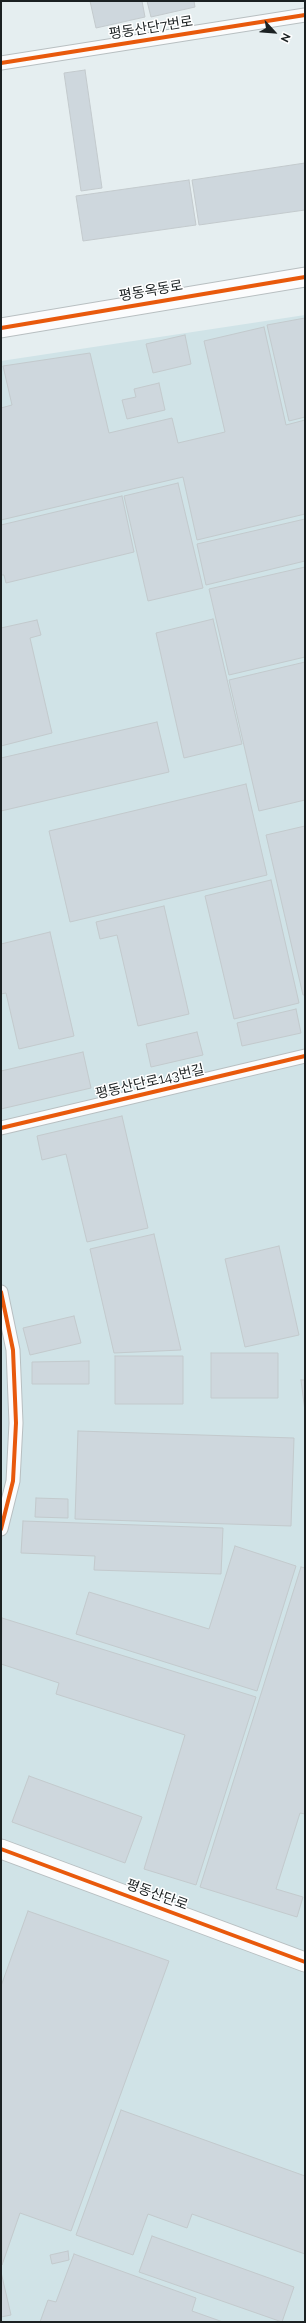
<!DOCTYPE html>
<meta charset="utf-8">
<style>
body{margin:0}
#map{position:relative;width:306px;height:2323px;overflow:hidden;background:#e5eef0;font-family:Raleway,sans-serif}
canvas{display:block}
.frame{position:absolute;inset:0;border:2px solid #1b2122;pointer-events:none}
.north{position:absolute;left:254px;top:12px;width:40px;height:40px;-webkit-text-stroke:3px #fff;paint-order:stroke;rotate:116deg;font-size:11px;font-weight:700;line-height:16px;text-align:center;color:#1b2122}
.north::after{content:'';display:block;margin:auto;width:14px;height:18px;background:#1b2122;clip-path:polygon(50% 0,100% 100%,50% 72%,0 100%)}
</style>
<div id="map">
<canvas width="306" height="2323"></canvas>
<div class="frame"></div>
<div class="north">N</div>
</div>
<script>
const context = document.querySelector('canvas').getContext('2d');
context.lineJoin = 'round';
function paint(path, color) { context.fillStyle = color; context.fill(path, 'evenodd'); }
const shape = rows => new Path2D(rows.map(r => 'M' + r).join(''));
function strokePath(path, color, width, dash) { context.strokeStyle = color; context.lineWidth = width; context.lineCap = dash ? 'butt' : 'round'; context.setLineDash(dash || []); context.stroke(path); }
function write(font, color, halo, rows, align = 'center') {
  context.font = font + ' Raleway,"Noto Sans KR",sans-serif'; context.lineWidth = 3; context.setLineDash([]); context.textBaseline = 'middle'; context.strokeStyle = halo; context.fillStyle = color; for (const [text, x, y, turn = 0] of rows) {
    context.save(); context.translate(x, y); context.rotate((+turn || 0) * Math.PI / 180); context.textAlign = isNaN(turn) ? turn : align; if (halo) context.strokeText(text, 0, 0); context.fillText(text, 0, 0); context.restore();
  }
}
paint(shape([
 [305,315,305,2322,1,2322,1,361]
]), '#d0e3e7');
const building = shape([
 [90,1,142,1,145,17,96,28,90,1],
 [147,1,194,1,195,7,151,17,147,1],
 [85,70,102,188,81,191,64,73,85,70],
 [305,163,305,210,199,225,192,180,305,163],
 [189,180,196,225,83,241,76,196,189,180],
 [305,318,305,417,289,421,267,325,305,318],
 [264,327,286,425,305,420,305,514,197,540,183,477,1,520,1,408,12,405,3,366,90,353,109,433,172,418,178,443,225,432,204,341,264,327],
 [185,335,191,364,153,373,146,344,185,335],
 [159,383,165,410,127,419,122,400,136,397,134,389,159,383],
 [178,483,203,588,148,601,124,496,178,483],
 [122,496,134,552,6,583,4,575,1,575,1,525,122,496],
 [305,519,305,561,206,585,197,544,305,519],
 [305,567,305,657,229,675,209,589,305,567],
 [213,619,242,744,184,758,156,633,213,619],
 [37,620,41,635,30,638,52,733,1,746,1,628,37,620],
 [305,662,305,800,259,811,229,680,305,662],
 [157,722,169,772,1,811,1,758,157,722],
 [246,784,267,875,70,922,49,831,246,784],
 [305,826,305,995,303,995,266,835,305,826],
 [271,880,299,1003,234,1019,205,896,271,880],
 [164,906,189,1014,138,1026,117,935,100,939,96,922,164,906],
 [50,932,74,1036,19,1049,6,993,1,994,1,944,50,932],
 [296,1009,301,1033,242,1046,237,1023,296,1009],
 [197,1032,203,1055,151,1067,146,1044,197,1032],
 [83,1052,91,1088,1,1109,1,1071,83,1052],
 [122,1116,148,1228,87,1242,66,1154,42,1160,37,1136,122,1116],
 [154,1234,181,1350,114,1353,90,1249,154,1234],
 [279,1246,299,1335,245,1347,225,1259,279,1246],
 [74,1316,81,1343,30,1355,23,1328,74,1316],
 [211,1353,278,1353,278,1398,211,1398,211,1353],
 [115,1356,183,1356,183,1404,115,1404,115,1356],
 [89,1361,89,1384,32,1384,32,1362,89,1361],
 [301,1380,305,1380,305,1411,301,1380],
 [78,1431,294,1438,291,1526,75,1519,78,1431],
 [36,1498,68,1499,68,1518,35,1517,36,1498],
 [23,1521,223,1528,221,1574,94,1570,95,1556,21,1553,23,1521],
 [235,1546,296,1566,257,1691,76,1634,89,1592,209,1629,235,1546],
 [301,1567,305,1568,305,1814,300,1813,276,1889,303,1897,297,1917,200,1887,301,1567],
 [2,1618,256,1697,196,1885,144,1869,185,1735,56,1694,59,1683,1,1664,2,1618],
 [29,1776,142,1817,125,1863,12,1822,29,1776],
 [28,1911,169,1961,71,2231,20,2213,2,2265,1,1986,28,1911],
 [121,2110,305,2176,305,2254,192,2214,187,2228,148,2214,133,2255,76,2235,121,2110],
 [152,2236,294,2287,282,2322,139,2272,152,2236],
 [68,2251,69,2260,52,2264,50,2255,68,2251],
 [74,2254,196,2298,192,2311,223,2322,40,2322,48,2300,56,2302,74,2254],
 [1,2272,11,2315,1,2317,1,2272]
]);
paint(building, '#ced7dd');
strokePath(building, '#c3cacd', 1);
const street = shape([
 [1,63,305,15],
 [1,1128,305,1056],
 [1,1292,13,1350,16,1423,13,1481,1,1529]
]);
const secondary = shape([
 [1,328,305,277],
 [1,1849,305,1962]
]);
strokePath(street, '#b8bfc1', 15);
strokePath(secondary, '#b8bfc1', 21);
strokePath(street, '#fbfcfd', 13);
strokePath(secondary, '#fbfcfd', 19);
strokePath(shape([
 [1,63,305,15],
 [1,328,305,277],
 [1,1128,305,1056],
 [1,1292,13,1350,16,1423,13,1481,1,1529],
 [1,1849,305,1962]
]), '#e8590c', 4);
write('14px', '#1b2122', '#fff', [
 ["평동산단7번로",151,28,-9],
 ["평동옥동로",151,291,-10],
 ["평동산단로143번길",150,1082,-13],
 ["평동산단로",157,1895,20]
]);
</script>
